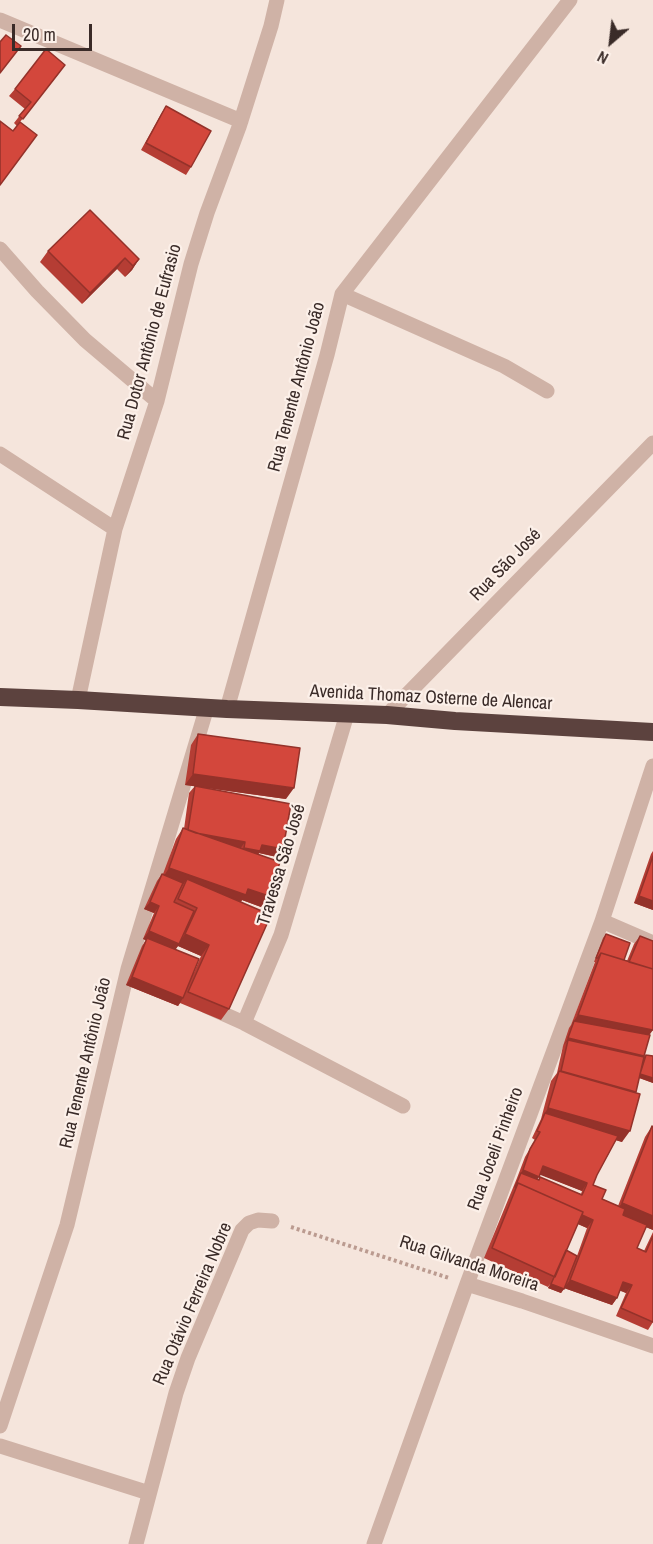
<!DOCTYPE html>
<meta charset="utf-8">
<style>
body{margin:0}
#map{position:relative;width:653px;height:1544px;overflow:hidden;background:#f5e5dc;font-family:"Archivo Narrow",sans-serif}
canvas{display:block}
.north{position:absolute;left:581px;top:12px;width:60px;height:60px;-webkit-text-stroke:4px #fcf0e9;paint-order:stroke;rotate:208deg;font-size:16px;font-weight:700;line-height:24px;text-align:center;color:#3a2b28}
.north::after{content:'';display:block;margin:auto;width:21px;height:27px;background:#3a2b28;clip-path:polygon(50% 0,100% 100%,50% 72%,0 100%)}
.scale{position:absolute;left:12px;top:24px;width:80px;height:27px;box-sizing:border-box;border:3px solid #3a2b28;border-top:0;padding-left:8px;font-size:18px;line-height:21px;white-space:nowrap;color:#3a2b28;-webkit-text-stroke:4px #fcf0e9;paint-order:stroke}
</style>
<div id="map">
<canvas width="653" height="1544"></canvas>
<div class="north">N</div>
<div class="scale">20 m</div>
</div>
<script>
const context = document.querySelector('canvas').getContext('2d');
context.lineJoin = 'round';
const shape = rows => new Path2D(rows.map(r => 'M' + r).join(''));
function strokePath(path, color, width, dash) { context.strokeStyle = color; context.lineWidth = width; context.lineCap = dash ? 'butt' : 'round'; context.setLineDash(dash || []); context.stroke(path); }
function paint(path, color) { context.fillStyle = color; context.fill(path, 'evenodd'); }
function write(font, color, halo, rows, align = 'center') {
  context.font = font + ' "Archivo Narrow",sans-serif'; context.lineWidth = 4.5; context.setLineDash([]); context.textBaseline = 'middle'; context.strokeStyle = halo; context.fillStyle = color; for (const [text, x, y, turn = 0] of rows) {
    context.save(); context.translate(x, y); context.rotate((+turn || 0) * Math.PI / 180); context.textAlign = isNaN(turn) ? turn : align; if (halo) context.strokeText(text, 0, 0); context.fillText(text, 0, 0); context.restore();
  }
}
strokePath(shape([
 [291,1227,449,1278]
]), '#bb9b90', 4, [3, 3]);
strokePath(shape([
 [0,20,241,121],
 [0,249,37,291,85,340,157,401],
 [342,294,504,366,547,391],
 [0,454,115,529],
 [78,700,115,529,157,401,191,264,207,213,239,127,271,26,277,0],
 [227,709,327,355,342,294,570,0],
 [387,715,653,443],
 [602,921,653,943],
 [206,1006,244,1023,403,1106],
 [244,1023,281,935,347,714],
 [467,1284,522,1301,653,1346],
 [0,1426,67,1225,128,969,207,707],
 [0,1446,149,1493],
 [136,1544,176,1393,188,1358,242,1230,249,1223,258,1220,272,1221],
 [374,1544,467,1284,602,921,653,766]
]), '#cfb2a6', 15);
strokePath(shape([
 [0,697,78,700,227,709,387,715,455,721,653,732]
]), '#5c423e', 18);
paint(shape([
 [60,72,20,122,0,186,13,131,17,126,14,123,25,109,9,96,15,89],
 [166,106,191,167,186,175,141,150,161,114],
 [48,251,139,259,132,270,125,277,117,269,82,304,40,262],
 [198,734,286,799,200,787,283,849,277,857,259,853,258,855,261,907,242,900,241,902,229,1009,221,1020,180,1003,178,1006,126,985,142,946,146,940,143,939,154,913,144,909,157,881,162,874,163,874,176,839,183,828,184,829,189,793,195,786,185,785,191,745],
 [178,946,201,956,194,972,175,949],
 [653,851,653,910,634,903,651,854],
 [606,934,624,960,627,961,634,944,640,936,649,1035,644,1057,646,1055,653,1056,653,1083,639,1078,622,1142,616,1140,597,1175,593,1185,602,1199,618,1206,645,1137,652,1126,653,1230,646,1227,637,1248,644,1251,653,1232,653,1322,648,1330,616,1316,626,1293,620,1290,617,1298,612,1305,564,1288,561,1293,548,1288,550,1284,548,1287,484,1258,517,1178,525,1157,535,1140,532,1138,541,1119,551,1081,557,1073,563,1046,569,1028,571,1025,595,962,594,962,603,938],
 [540,1174,582,1191,581,1194,537,1179],
 [578,1224,587,1228,577,1256,566,1250]
]), '#b53d34');
paint(shape([
 [125,258,117,269,82,304,90,293],
 [139,259,132,270,125,277,133,266],
 [193,774,294,788,286,799,185,785],
 [188,831,245,842,240,849],
 [262,845,283,849,277,857,259,853,255,859,239,856,244,848],
 [169,868,248,889,269,896,261,907,242,900,238,906,187,879,182,886,162,879],
 [639,896,653,901,653,910,634,903],
 [150,902,159,906,154,913,144,909],
 [149,931,178,944,185,934,209,945,201,956,178,946,174,952,143,939],
 [132,977,183,998,178,1006,126,985],
 [578,1015,653,1030,645,1041,574,1021],
 [568,1038,644,1056,639,1064,568,1040,563,1046],
 [640,1073,653,1078,653,1083,637,1077],
 [548,1108,630,1131,622,1142,542,1119,545,1113,541,1119],
 [543,1166,587,1183,582,1191,538,1174],
 [523,1170,539,1177,534,1184,521,1173,517,1178],
 [516,1187,593,1220,587,1228,513,1196],
 [622,1203,653,1216,653,1230,614,1214],
 [570,1280,617,1298,612,1305,564,1288],
 [623,1282,632,1285,626,1293,618,1290],
 [551,1284,564,1289,561,1293,548,1288]
]), '#94322a');
const building = shape([
 [6,35,21,46,0,73,0,42,6,35],
 [46,49,65,65,23,119,19,116,31,102,15,89,46,49],
 [166,106,211,131,191,167,146,143,166,106],
 [0,121,13,131,20,122,37,135,0,185,0,121],
 [90,210,139,259,133,266,125,258,90,293,48,251,90,210],
 [198,734,300,748,294,788,193,774,198,734],
 [195,786,291,804,283,849,262,845,260,851,244,848,245,842,196,833,188,830,195,786],
 [183,828,280,862,269,896,248,889,246,895,169,868,183,828],
 [653,856,653,901,639,896,653,856],
 [162,874,183,883,174,902,194,911,179,944,149,931,159,906,150,902,162,874],
 [187,879,271,915,229,1009,188,992,209,945,185,934,197,908,178,899,187,879],
 [606,934,630,943,624,960,601,953,598,958,596,958,606,934],
 [640,936,653,941,653,969,629,962,640,936],
 [147,938,199,959,183,998,132,977,147,938],
 [601,953,653,969,653,1030,578,1015,601,953],
 [574,1021,650,1035,644,1056,568,1038,574,1021],
 [568,1040,644,1057,636,1092,561,1071,568,1040],
 [646,1055,653,1056,653,1078,640,1074,646,1055],
 [559,1071,640,1094,630,1131,548,1108,559,1071],
 [545,1113,618,1136,597,1175,593,1185,606,1190,602,1199,625,1209,623,1215,647,1225,637,1248,646,1252,653,1236,653,1322,621,1308,632,1285,623,1282,617,1298,570,1280,593,1220,582,1215,583,1212,518,1183,515,1187,521,1173,539,1180,540,1177,582,1195,586,1186,587,1183,543,1166,539,1177,523,1170,530,1149,540,1132,537,1131,545,1113],
 [652,1126,653,1127,653,1216,622,1203,652,1126],
 [518,1183,583,1212,555,1277,492,1248,518,1183],
 [566,1250,577,1256,564,1289,551,1284,566,1250]
]);
paint(building, '#d3473c');
strokePath(building, '#94322a', 1.5);
write('18px', '#3a2b28', '#fcf0e9', [
 ["Rua Dotor Antônio de Eufrasio",150,342,-75],
 ["Rua Tenente Antônio João",297,387,-75],
 ["Rua São José",506,565,-46],
 ["Avenida Thomaz Osterne de Alencar",431,698,3],
 ["Travessa São José",282,865,-73],
 ["Rua Tenente Antônio João",86,1063,-77],
 ["Rua Joceli Pinheiro",496,1149,-70],
 ["Rua Gilvanda Moreira",469,1264,18],
 ["Rua Otávio Ferreira Nobre",193,1304,-67]
]);
</script>
